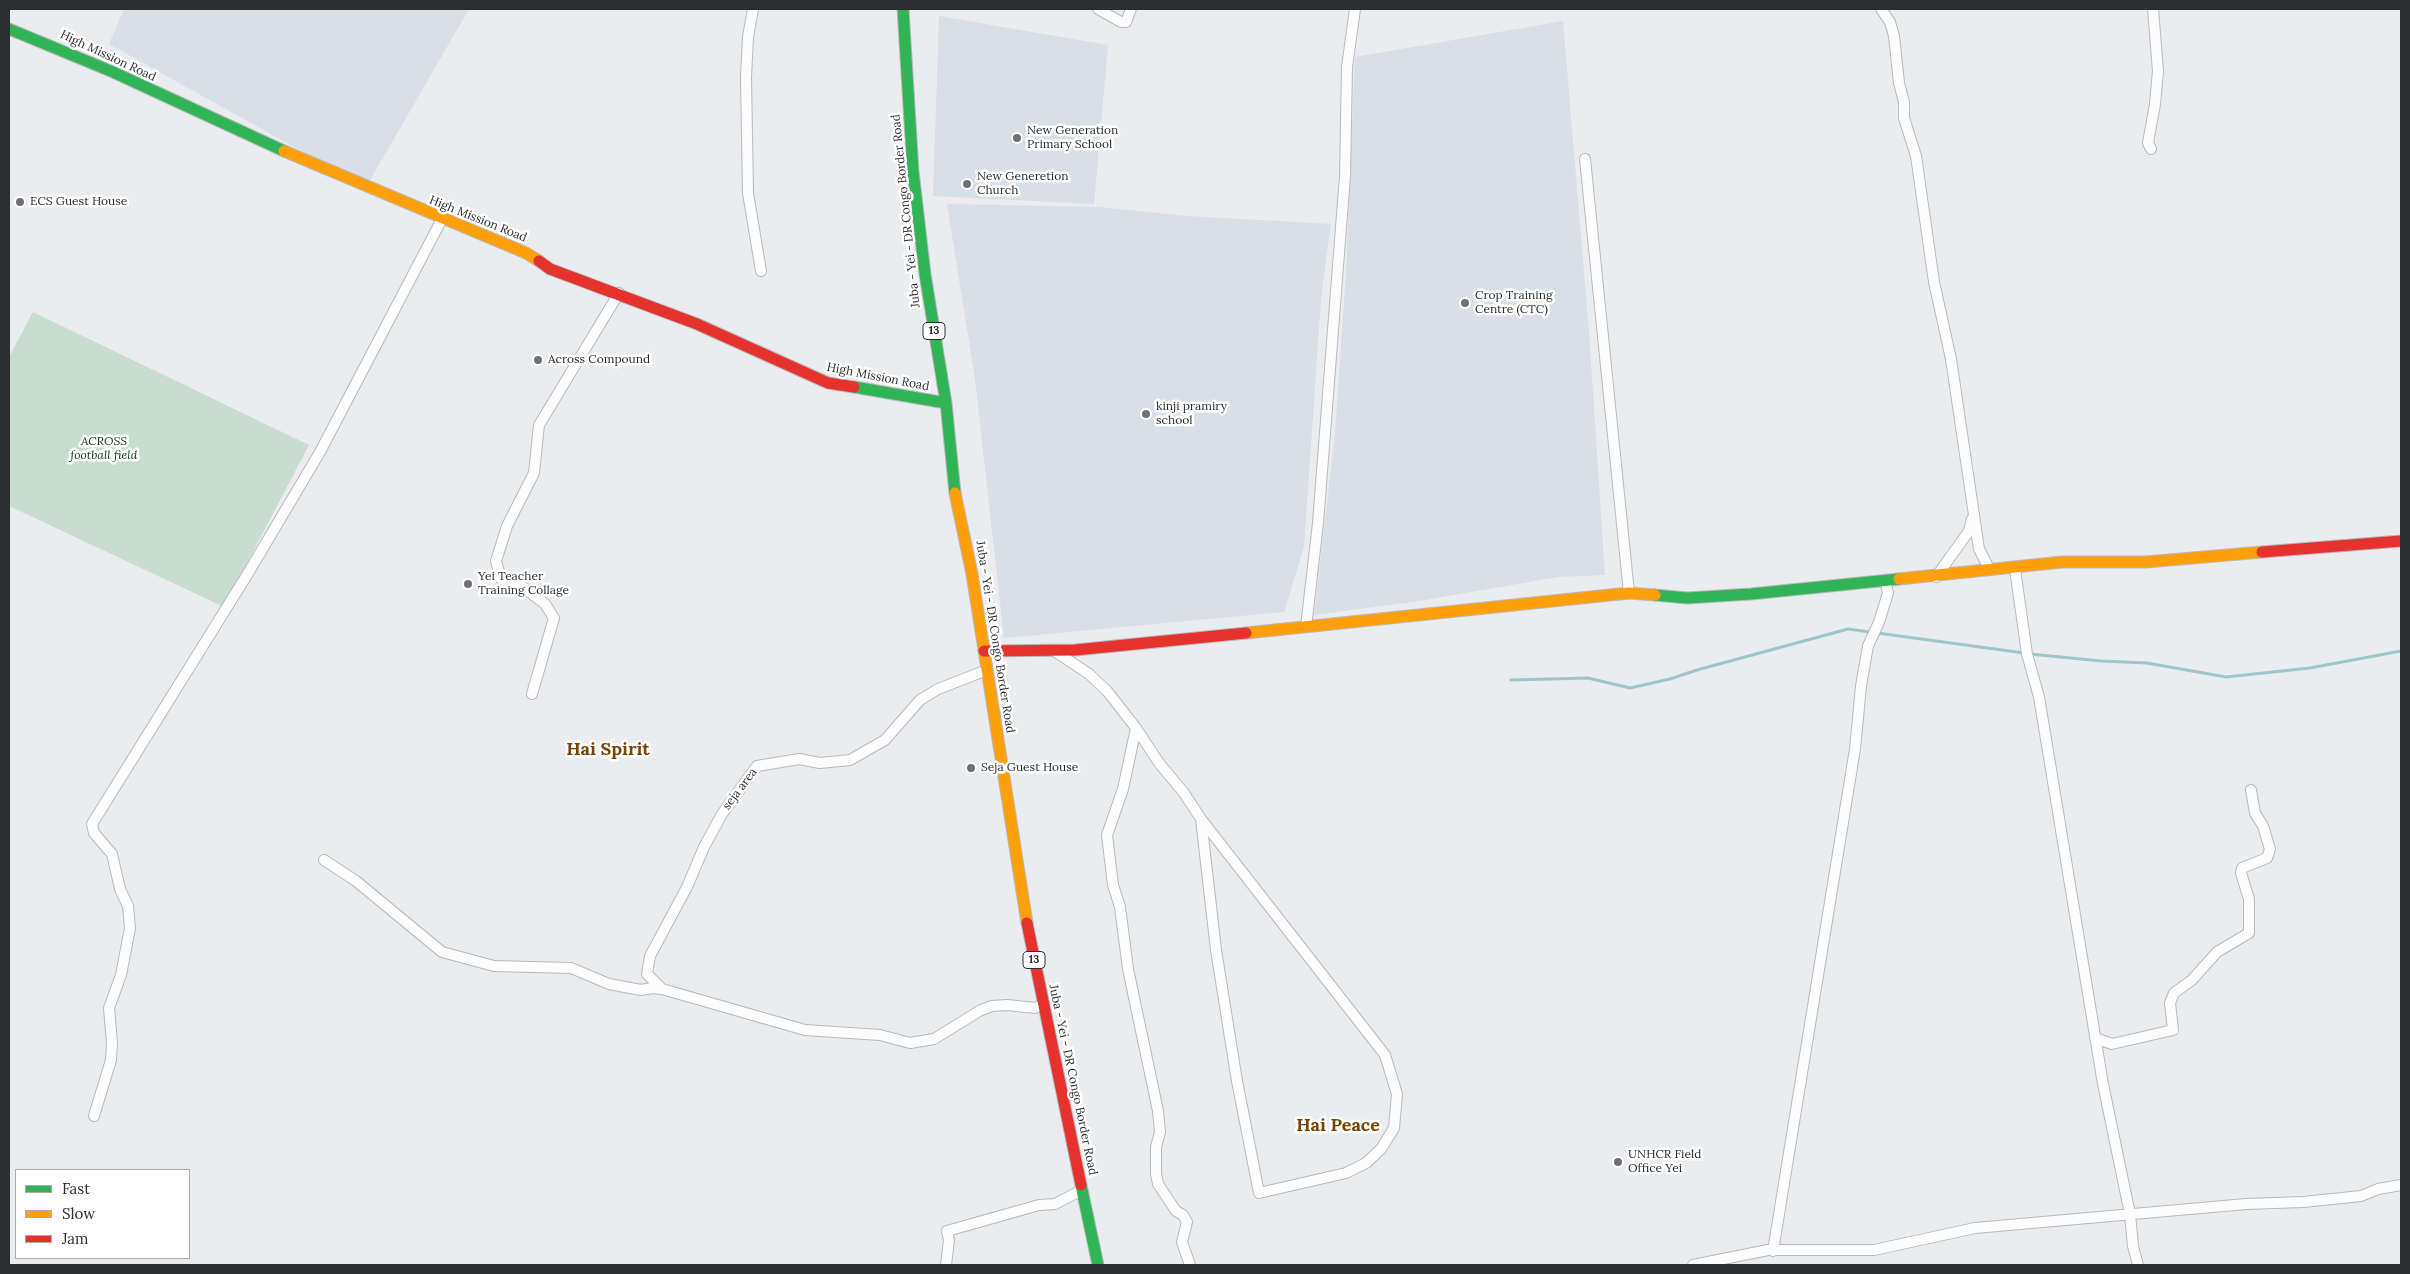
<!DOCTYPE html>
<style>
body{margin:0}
#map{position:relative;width:2410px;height:1274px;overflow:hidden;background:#eaecef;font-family:Lora,serif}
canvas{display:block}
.frame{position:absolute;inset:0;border:10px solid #2b2d2f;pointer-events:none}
.legend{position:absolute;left:15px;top:1169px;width:175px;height:90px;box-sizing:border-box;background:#fff;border:1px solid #aaabac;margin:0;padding:6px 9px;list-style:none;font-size:15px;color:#2b2d2f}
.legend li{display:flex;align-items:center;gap:10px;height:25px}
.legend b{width:25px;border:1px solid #aaabac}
</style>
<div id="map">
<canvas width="2410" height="1274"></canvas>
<div class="frame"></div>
<ul class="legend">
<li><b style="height:6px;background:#30b455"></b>Fast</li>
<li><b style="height:6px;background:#ff9f0a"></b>Slow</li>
<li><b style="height:6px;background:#e5322d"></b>Jam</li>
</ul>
</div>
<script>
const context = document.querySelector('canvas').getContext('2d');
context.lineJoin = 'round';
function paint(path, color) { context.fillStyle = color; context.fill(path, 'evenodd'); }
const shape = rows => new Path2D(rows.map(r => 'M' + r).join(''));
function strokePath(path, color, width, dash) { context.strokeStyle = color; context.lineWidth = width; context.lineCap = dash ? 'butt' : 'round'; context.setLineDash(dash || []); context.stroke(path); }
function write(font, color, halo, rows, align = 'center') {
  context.font = font + ' Lora,serif'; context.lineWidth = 5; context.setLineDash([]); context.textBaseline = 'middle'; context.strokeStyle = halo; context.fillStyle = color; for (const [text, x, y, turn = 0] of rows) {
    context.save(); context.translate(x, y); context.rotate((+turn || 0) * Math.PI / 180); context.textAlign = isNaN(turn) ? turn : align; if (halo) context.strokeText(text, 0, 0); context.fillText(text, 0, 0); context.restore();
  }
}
paint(shape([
 [124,9,469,9,366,187,109,44],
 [939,16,1108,45,1094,204,933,196],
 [1563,21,1589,332,1605,575,1558,577,1419,601,1314,615,1335,434,1346,273,1355,57],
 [947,204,1100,207,1186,216,1331,224,1321,299,1304,547,1284,612,1004,638,975,379]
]), '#d9dfe6');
paint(shape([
 [33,312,309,445,224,607,9,506,9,357]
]), '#c8ddcf');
strokePath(shape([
 [2030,654,2101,661,2147,663,2226,677,2310,668,2401,651],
 [1511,680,1588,678,1630,688,1670,679,1697,670,1848,629,2024,653]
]), '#9dc6cb', 3);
const street = shape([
 [753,9,748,37,746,77,748,193,761,271],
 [1098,9,1121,22,1126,22,1131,9],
 [1881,9,1890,22,1894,36,1899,83,1904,102,1904,118,1916,156,1934,282,1951,359,1979,549,1990,570],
 [2151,149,2148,143,2155,104,2158,71,2153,9],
 [1585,159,1629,593],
 [2015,569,2027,654,2039,697,2103,1084,2130,1214,2133,1246,2138,1265],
 [1936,577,1969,531,1972,519],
 [1306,627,1318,523,1345,176,1347,67,1355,9],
 [1053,650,1089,674,1107,691,1136,728,1159,763,1184,793,1201,819,1385,1055,1397,1094,1394,1128,1381,1149,1366,1163,1346,1173,1259,1193,1237,1081,1216,950,1201,819],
 [532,694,554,618,545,604,523,587,501,579,496,561,507,526,534,473,539,425,619,293],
 [1136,728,1123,789,1107,835,1113,885,1120,907,1128,969,1158,1111,1160,1132,1156,1147,1156,1174,1158,1184,1176,1211,1183,1215,1187,1222,1182,1242,1190,1265],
 [324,860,356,881,442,952,494,966,571,968,609,984,641,990,652,988,662,989,805,1030,880,1035,910,1043,934,1039,981,1010,992,1006,1007,1005,1035,1008,1044,1004],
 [662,989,647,974,650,956,687,887,704,847,722,814,757,766,799,759,820,763,850,760,885,740,920,700,938,689,987,670],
 [2095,1038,2112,1044,2173,1030,2170,1003,2174,993,2192,980,2217,952,2249,933,2249,899,2241,873,2242,868,2267,858,2270,849,2263,826,2255,813,2251,790],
 [94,1116,111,1060,112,1043,109,1008,121,975,130,928,128,906,120,889,112,854,94,833,92,824,247,575,320,452,442,219],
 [1773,1251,1855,749,1861,686,1868,646,1879,622,1888,593,1885,580],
 [946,1265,949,1240,947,1231,1039,1205,1055,1204,1082,1190],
 [1693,1265,1768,1250,1874,1250,1975,1228,2246,1204,2303,1202,2361,1196,2378,1189,2401,1185]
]);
const fast = shape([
 [903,9,913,171,925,274,946,403,955,493],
 [9,29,113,72,284,151],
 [854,387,946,403],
 [1655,595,1687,598,1751,594,1899,579],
 [1081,1185,1098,1265]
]);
const slow = shape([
 [284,151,526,253,539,261],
 [955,493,972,574,1027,923],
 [1899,579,2062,562,2146,562,2262,552],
 [1246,633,1629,593,1655,595]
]);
const jam = shape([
 [539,261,550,269,697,324,828,383,854,387],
 [2262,552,2401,541],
 [984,651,1075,650,1246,633],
 [1027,923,1081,1185]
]);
strokePath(street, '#b7b9bb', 12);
strokePath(fast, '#b7b9bb', 13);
strokePath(slow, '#b7b9bb', 13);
strokePath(jam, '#b7b9bb', 13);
strokePath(street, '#fcfcfd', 10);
strokePath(fast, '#30b455', 11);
strokePath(slow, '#ff9f0a', 11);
strokePath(jam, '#e5322d', 11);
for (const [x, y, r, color] of [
 [1017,138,5,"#6e7072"],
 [967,184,5,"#6e7072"],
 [20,202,5,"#6e7072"],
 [1465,303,5,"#6e7072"],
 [538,360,5,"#6e7072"],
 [1146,414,5,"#6e7072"],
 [468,584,5,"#6e7072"],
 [971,768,5,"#6e7072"],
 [1618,1162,5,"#6e7072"]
]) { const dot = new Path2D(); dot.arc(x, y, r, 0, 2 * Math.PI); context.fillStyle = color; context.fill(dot); strokePath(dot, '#fff', 2); }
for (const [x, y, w] of [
 [934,331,22],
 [1034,960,22]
]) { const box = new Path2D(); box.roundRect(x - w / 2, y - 8.5, w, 17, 4); context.fillStyle = '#fff'; context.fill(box); strokePath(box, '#2b2d2f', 1); }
write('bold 11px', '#2b2d2f', null, [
 ["13",934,331],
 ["13",1034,960]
]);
write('12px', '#2b2d2f', '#fff', [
 ["High Mission Road",108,56,25],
 ["Juba - Yei - DR Congo Border Road",906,211,-96],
 ["High Mission Road",478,219,22],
 ["High Mission Road",878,377,11],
 ["Juba - Yei - DR Congo Border Road",995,637,81],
 ["seja area",740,789,-53],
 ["Juba - Yei - DR Congo Border Road",1073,1080,78]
]);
write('12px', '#2b2d2f', '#fff', [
 ["New Generation",1027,131],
 ["Primary School",1027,145],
 ["New Generetion",977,177],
 ["Church",977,191],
 ["ECS Guest House",30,202],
 ["Crop Training",1475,296],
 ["Centre (CTC)",1475,310],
 ["Across Compound",548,360],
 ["kinji pramiry",1156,407],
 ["school",1156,421],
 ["Yei Teacher",478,577],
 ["Training Collage",478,591],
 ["Seja Guest House",981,768],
 ["UNHCR Field",1628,1155],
 ["Office Yei",1628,1169]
], 'left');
write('italic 12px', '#0a381a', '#fff', [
 ["ACROSS",104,442],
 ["football field",104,456]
]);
write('bold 18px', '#764300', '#fff', [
 ["Hai Spirit",608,750],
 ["Hai Peace",1338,1126]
]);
</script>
